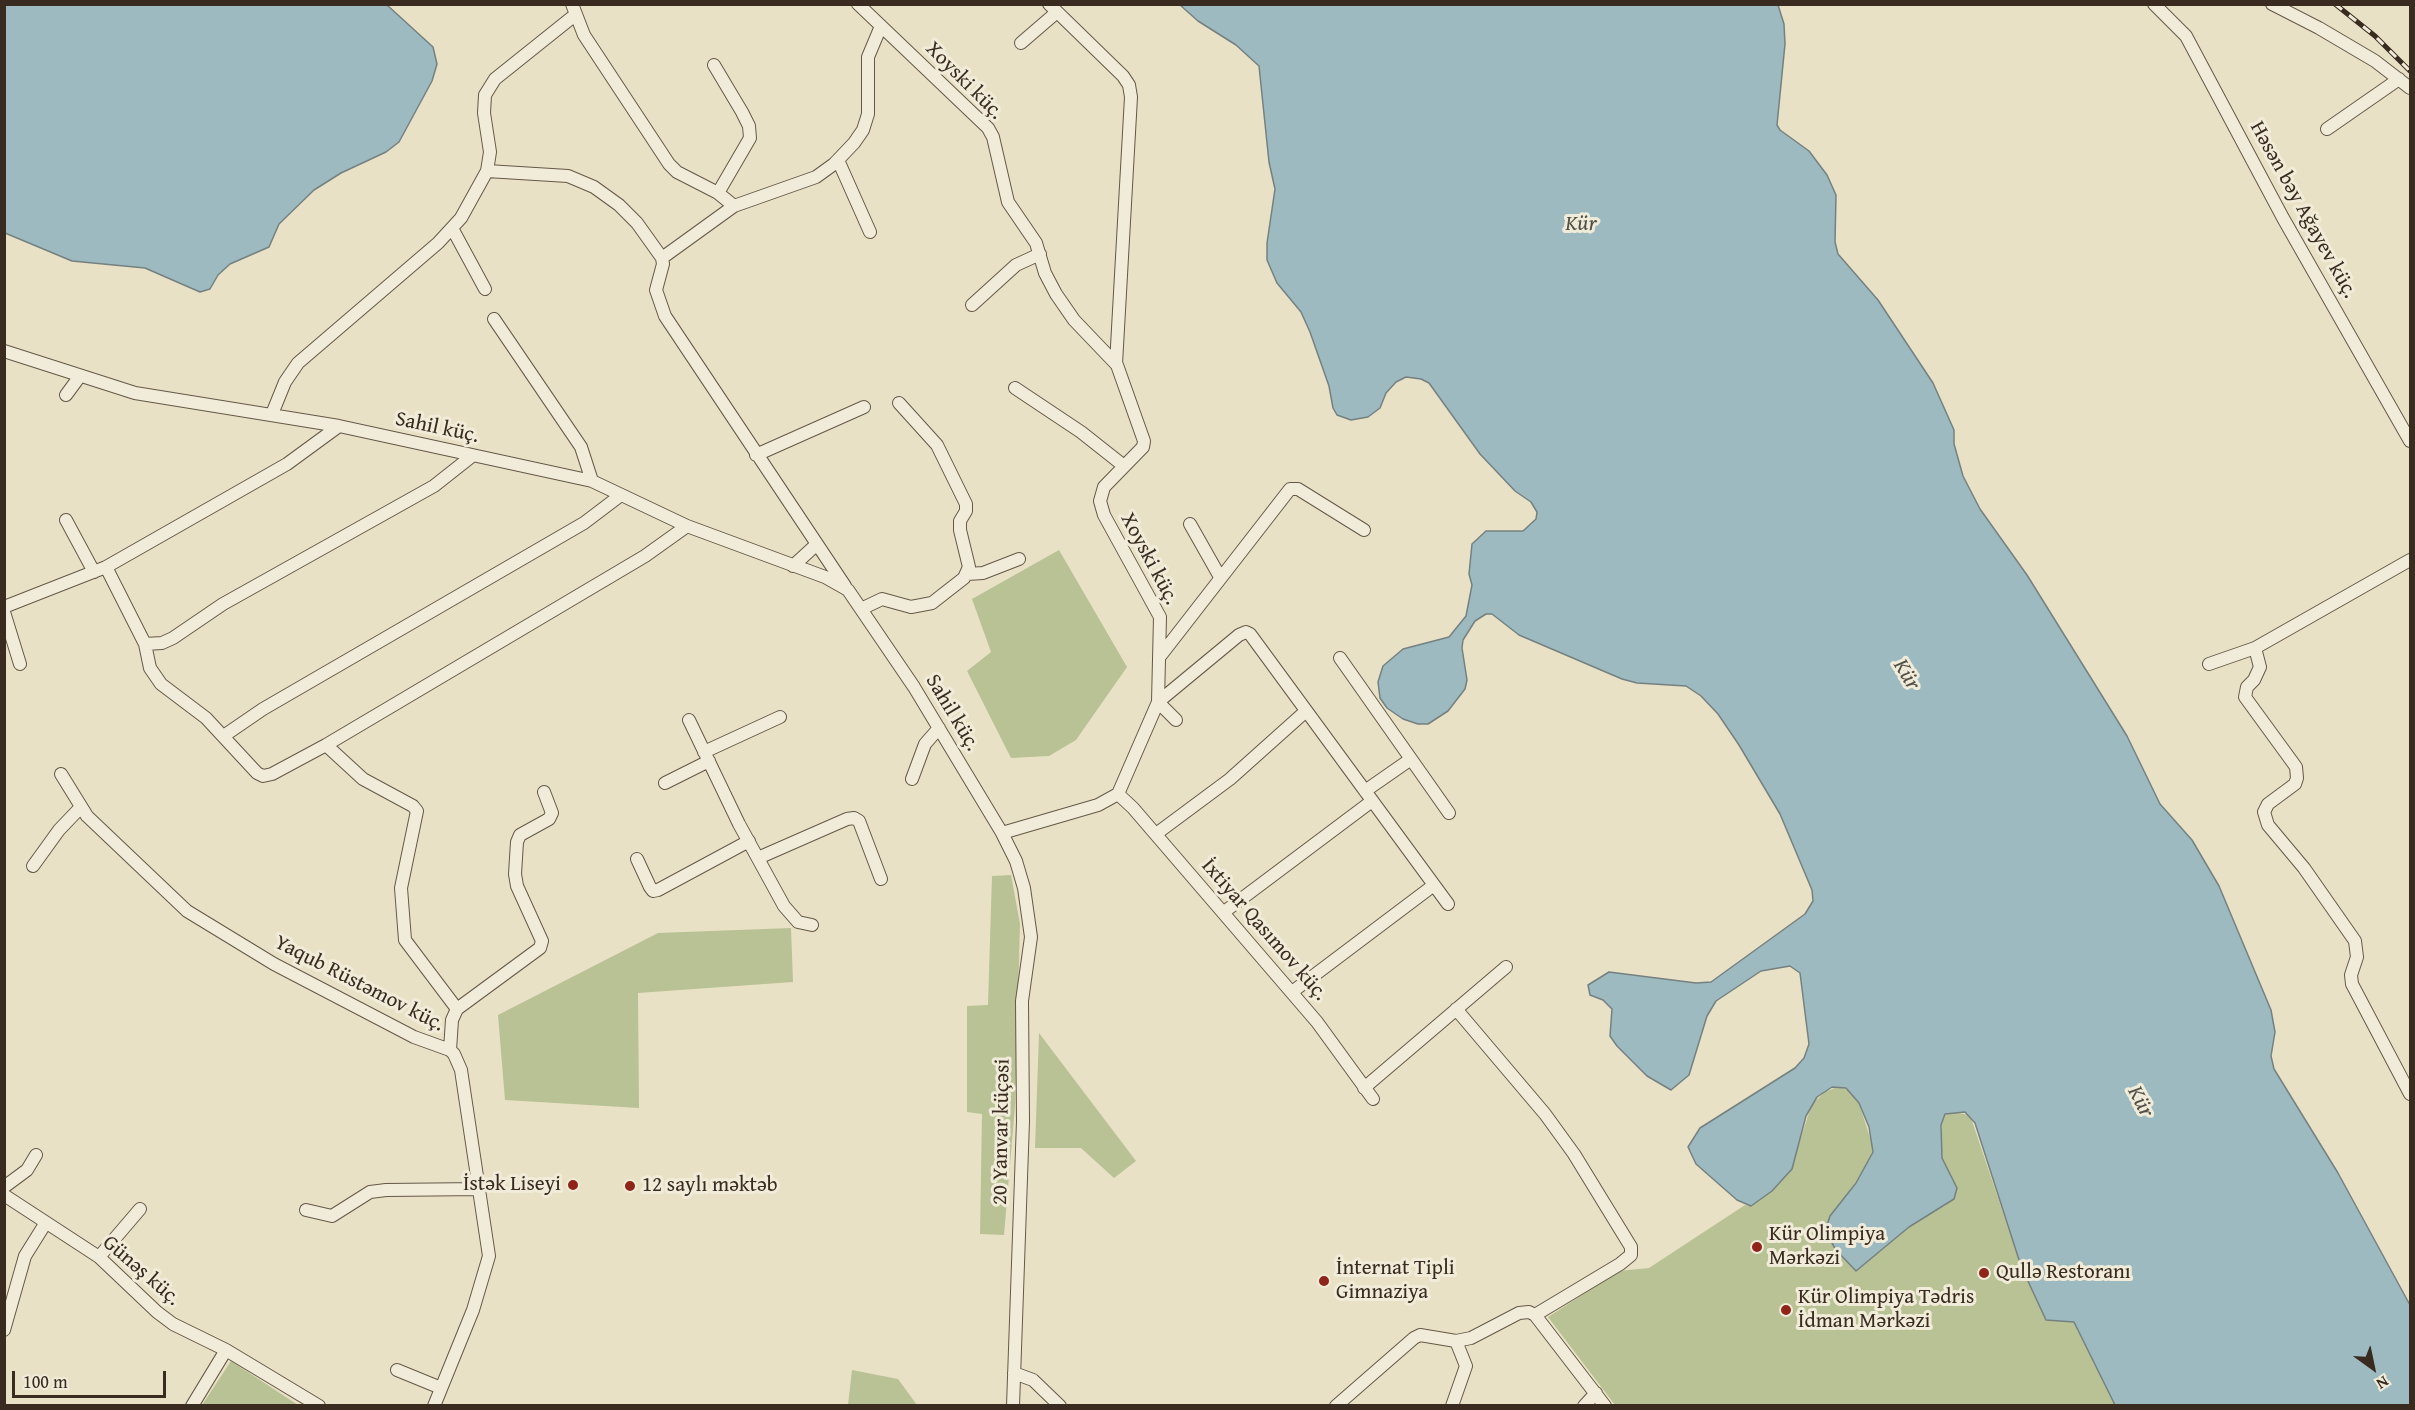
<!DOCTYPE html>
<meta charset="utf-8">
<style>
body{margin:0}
#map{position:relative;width:2415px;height:1410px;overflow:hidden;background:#e9e1c5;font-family:"Gentium Book Plus",serif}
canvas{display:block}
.frame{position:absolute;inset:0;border:6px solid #392b1f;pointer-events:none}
.north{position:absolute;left:2343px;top:1338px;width:60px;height:60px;-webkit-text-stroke:4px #f1ecd9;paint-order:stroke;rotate:147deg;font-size:16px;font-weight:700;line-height:24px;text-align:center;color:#392b1f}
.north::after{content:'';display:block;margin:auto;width:21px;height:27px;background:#392b1f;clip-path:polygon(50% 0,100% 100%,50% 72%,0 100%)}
.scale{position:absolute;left:12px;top:1371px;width:154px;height:27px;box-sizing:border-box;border:3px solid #392b1f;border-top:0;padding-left:8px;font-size:18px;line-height:21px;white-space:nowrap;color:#392b1f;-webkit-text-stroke:4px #f1ecd9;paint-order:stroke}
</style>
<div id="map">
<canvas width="2415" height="1410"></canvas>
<div class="frame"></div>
<div class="north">N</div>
<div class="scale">100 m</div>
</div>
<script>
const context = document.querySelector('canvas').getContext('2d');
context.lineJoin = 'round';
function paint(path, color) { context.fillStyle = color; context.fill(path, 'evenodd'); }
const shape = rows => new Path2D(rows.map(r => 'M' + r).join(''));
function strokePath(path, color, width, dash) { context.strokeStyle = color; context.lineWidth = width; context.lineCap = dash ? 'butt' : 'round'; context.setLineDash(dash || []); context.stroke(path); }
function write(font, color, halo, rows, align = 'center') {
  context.font = font + ' "Gentium Book Plus",serif'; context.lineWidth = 6; context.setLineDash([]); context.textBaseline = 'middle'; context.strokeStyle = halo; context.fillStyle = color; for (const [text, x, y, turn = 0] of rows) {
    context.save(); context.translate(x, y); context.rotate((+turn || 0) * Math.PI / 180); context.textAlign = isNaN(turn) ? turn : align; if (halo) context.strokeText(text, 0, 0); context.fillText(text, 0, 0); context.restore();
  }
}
paint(shape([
 [1059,550,1127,667,1076,740,1049,756,1011,758,967,671,991,652,972,599],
 [1011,875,1020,924,1015,1106,1004,1235,980,1234,982,1114,967,1112,967,1006,988,1005,992,876],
 [791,928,793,982,638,993,639,1108,505,1100,498,1015,658,933],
 [1039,1033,1136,1161,1114,1178,1081,1148,1035,1148],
 [1839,1086,1851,1091,1859,1103,1873,1147,1870,1162,1828,1221,1825,1231,1836,1250,1880,1252,1909,1227,1946,1205,1957,1188,1942,1158,1942,1120,1944,1115,1952,1112,1970,1115,2021,1266,2074,1322,2115,1405,1615,1405,1548,1317,1619,1271,1649,1268,1745,1205,1751,1206,1772,1191,1789,1173,1812,1104,1825,1092],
 [231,1361,298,1405,202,1405],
 [852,1370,898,1379,917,1405,848,1405]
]), '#b8c294');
const water = shape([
 [5,4,387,5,433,47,437,64,432,81,399,142,386,152,341,173,314,190,279,224,269,247,230,264,218,275,210,289,200,292,145,268,72,261,5,233,5,4],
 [1180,5,1778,5,1784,24,1785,44,1777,125,1780,130,1809,151,1827,175,1836,195,1835,242,1838,254,1878,300,1933,383,1954,430,1954,444,1963,476,1980,509,2027,575,2127,736,2160,804,2192,840,2219,886,2271,1010,2275,1032,2271,1056,2274,1069,2338,1173,2410,1305,2410,1405,2115,1405,2074,1322,2046,1320,2021,1266,1975,1123,1965,1112,1945,1114,1941,1125,1942,1158,1957,1188,1954,1199,1909,1227,1856,1271,1836,1250,1825,1231,1830,1216,1856,1183,1873,1152,1869,1127,1859,1103,1846,1088,1832,1087,1817,1097,1806,1116,1792,1169,1772,1191,1751,1206,1737,1200,1696,1164,1688,1147,1700,1128,1795,1068,1804,1058,1809,1044,1800,973,1790,966,1761,971,1716,1001,1707,1016,1689,1075,1671,1090,1647,1076,1617,1046,1610,1036,1612,1009,1603,1000,1590,995,1588,985,1609,972,1696,983,1711,982,1805,914,1813,901,1812,890,1780,814,1739,745,1718,714,1701,696,1686,686,1637,683,1622,679,1519,635,1492,614,1486,614,1475,621,1463,640,1462,648,1467,680,1465,689,1448,711,1428,724,1418,724,1403,719,1387,708,1380,698,1378,682,1383,666,1403,649,1449,637,1466,616,1472,585,1469,574,1472,544,1486,531,1523,531,1536,519,1537,512,1531,502,1515,491,1480,454,1429,383,1421,379,1406,377,1396,382,1386,393,1380,408,1368,417,1351,420,1337,415,1333,408,1329,386,1310,332,1301,312,1277,283,1267,260,1267,243,1275,189,1269,162,1259,66,1236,45,1198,21,1180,5]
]);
paint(water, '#9dbac0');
strokePath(water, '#758180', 1.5);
const minor = shape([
 [572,4,584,35,669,164,677,172,718,193,734,206,816,177,834,164,854,143,863,130,868,114,868,57,881,26],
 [858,4,988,128,993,137,1008,202,1036,243,1045,273,1056,294,1074,320,1117,365,1144,441,1143,447,1104,487,1100,501,1104,515,1160,617,1158,702,1118,794,1098,805,1002,833],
 [1049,4,1123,76,1129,85,1131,97,1116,364],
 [2154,4,2186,36,2283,218,2410,441],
 [2272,4,2319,28,2375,61,2410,88],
 [1021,43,1057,12],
 [714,65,742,112,749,126,750,138,718,193],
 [2327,129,2399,79],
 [838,160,870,232],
 [487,171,568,176,594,187,619,205,637,223,662,258,663,264,656,290,665,316,845,586],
 [452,228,485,289],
 [662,258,734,206],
 [972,305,1016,265,1040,254],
 [494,319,581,447,592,481],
 [4,351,135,393,339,426,592,481,687,526,825,577,848,590,914,687,1002,833,1016,861,1024,888,1031,937,1022,1001,1023,1121,1013,1406],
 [1015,388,1081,432,1124,466],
 [66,395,80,376],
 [272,414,285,382,298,363,438,243,461,218,487,171,490,152,484,113,485,95,495,79,575,15],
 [756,455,864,407],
 [66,520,94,572],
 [1190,524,1220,577],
 [2410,560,2255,648,2260,667,2254,680,2247,687,2245,697,2296,767,2297,778,2295,784,2268,804,2264,812,2268,825,2304,868,2355,941,2357,957,2351,975,2352,984,2410,1094],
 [793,566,817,544],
 [106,567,145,644,150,668,161,684,206,718,257,773,263,776,272,774,326,745,645,556,687,526],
 [967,574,983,573,1019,559],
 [4,607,106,567,287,464,339,426],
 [861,609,882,599,911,607,932,603,964,578,969,567,960,530,960,521,966,511,966,504,937,445,899,403],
 [4,612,20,664],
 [145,644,162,643,173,638,223,604,434,486,472,456],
 [1161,655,1290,489,1298,489,1364,530],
 [1340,658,1449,813],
 [2209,664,2255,648],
 [689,720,739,824,784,906,798,922,812,925],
 [1176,720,1158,702,1239,635,1246,632,1250,634,1448,904],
 [225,735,263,709,584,523,621,495],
 [326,745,363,779,413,806,417,811,401,888,405,940,457,1009,452,1020,450,1050],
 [704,752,780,717],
 [61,774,87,816,187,911,274,964,414,1037,450,1050,454,1054,461,1070,489,1256,473,1310,434,1406],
 [912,779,925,744,939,728],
 [665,783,709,761],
 [1365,791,1411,759],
 [1118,794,1133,808,1317,1022,1373,1099],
 [1156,834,1230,779,1306,711],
 [758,858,847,819,854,818,859,821,881,879],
 [637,859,650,887,653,891,658,890,749,841],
 [33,866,59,830,80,808],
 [1224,912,1372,801],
 [1292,992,1434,885],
 [457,1009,540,948,542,941,517,886,515,874,517,842,520,835,549,819,552,813,544,792],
 [1456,1009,1545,1114,1574,1154,1631,1247,1631,1255,1620,1264,1535,1315],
 [1364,1088,1506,967],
 [4,1187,27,1170,36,1155],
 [4,1195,99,1257,157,1312,173,1324,226,1350,319,1406],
 [306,1210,332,1216,370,1192,386,1190,480,1189],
 [99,1257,140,1209],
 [4,1330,25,1256,45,1224],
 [397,1370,441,1388],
 [1014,1373,1033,1380,1060,1406],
 [192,1406,226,1350],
 [1336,1406,1414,1338,1420,1335,1456,1341,1471,1338,1519,1313,1529,1312,1535,1315,1605,1406],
 [1452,1406,1466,1366,1456,1341],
 [1584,1406,1596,1393]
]);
strokePath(minor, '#655848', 14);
strokePath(minor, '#f1ecd9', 12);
const rail = shape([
 [2335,4,2375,36,2410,71]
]);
strokePath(rail, '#392b1f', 5);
strokePath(rail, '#f1ecd9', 3, [9]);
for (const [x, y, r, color] of [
 [573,1185,6,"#8f2418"],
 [630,1186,6,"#8f2418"],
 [1757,1247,6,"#8f2418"],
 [1984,1273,6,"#8f2418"],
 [1324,1281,6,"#8f2418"],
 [1786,1310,6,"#8f2418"]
]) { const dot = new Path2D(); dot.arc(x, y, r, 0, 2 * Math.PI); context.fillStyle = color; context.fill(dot); strokePath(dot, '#f1ecd9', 2); }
write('21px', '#392b1f', '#f1ecd9', [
 ["Xoyski küç.",964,81,45],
 ["Həsən bəy Ağayev küç.",2303,210,61],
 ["Sahil küç.",437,428,12],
 ["Xoyski küç.",1149,559,62],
 ["Sahil küç.",952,713,59],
 ["İxtiyar Qasımov küç.",1264,930,49],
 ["Yaqub Rüstəmov küç.",359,984,27],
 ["20 Yanvar küçəsi",1002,1132,-89],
 ["Günəş küç.",141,1271,41]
]);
write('21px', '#392b1f', '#f1ecd9', [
 ["İstək Liseyi",561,1185,"right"],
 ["12 saylı məktəb",642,1186],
 ["Kür Olimpiya",1769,1235],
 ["Mərkəzi",1769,1259],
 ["İnternat Tipli",1336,1269],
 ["Gimnaziya",1336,1293],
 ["Qullə Restoranı",1996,1273],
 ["Kür Olimpiya Tədris",1798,1298],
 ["İdman Mərkəzi",1798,1322]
], 'left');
write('italic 22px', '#524f47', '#f1ecd9', [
 ["Kür",1581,224],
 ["Kür",1906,675,59],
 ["Kür",2140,1102,62]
]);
</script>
